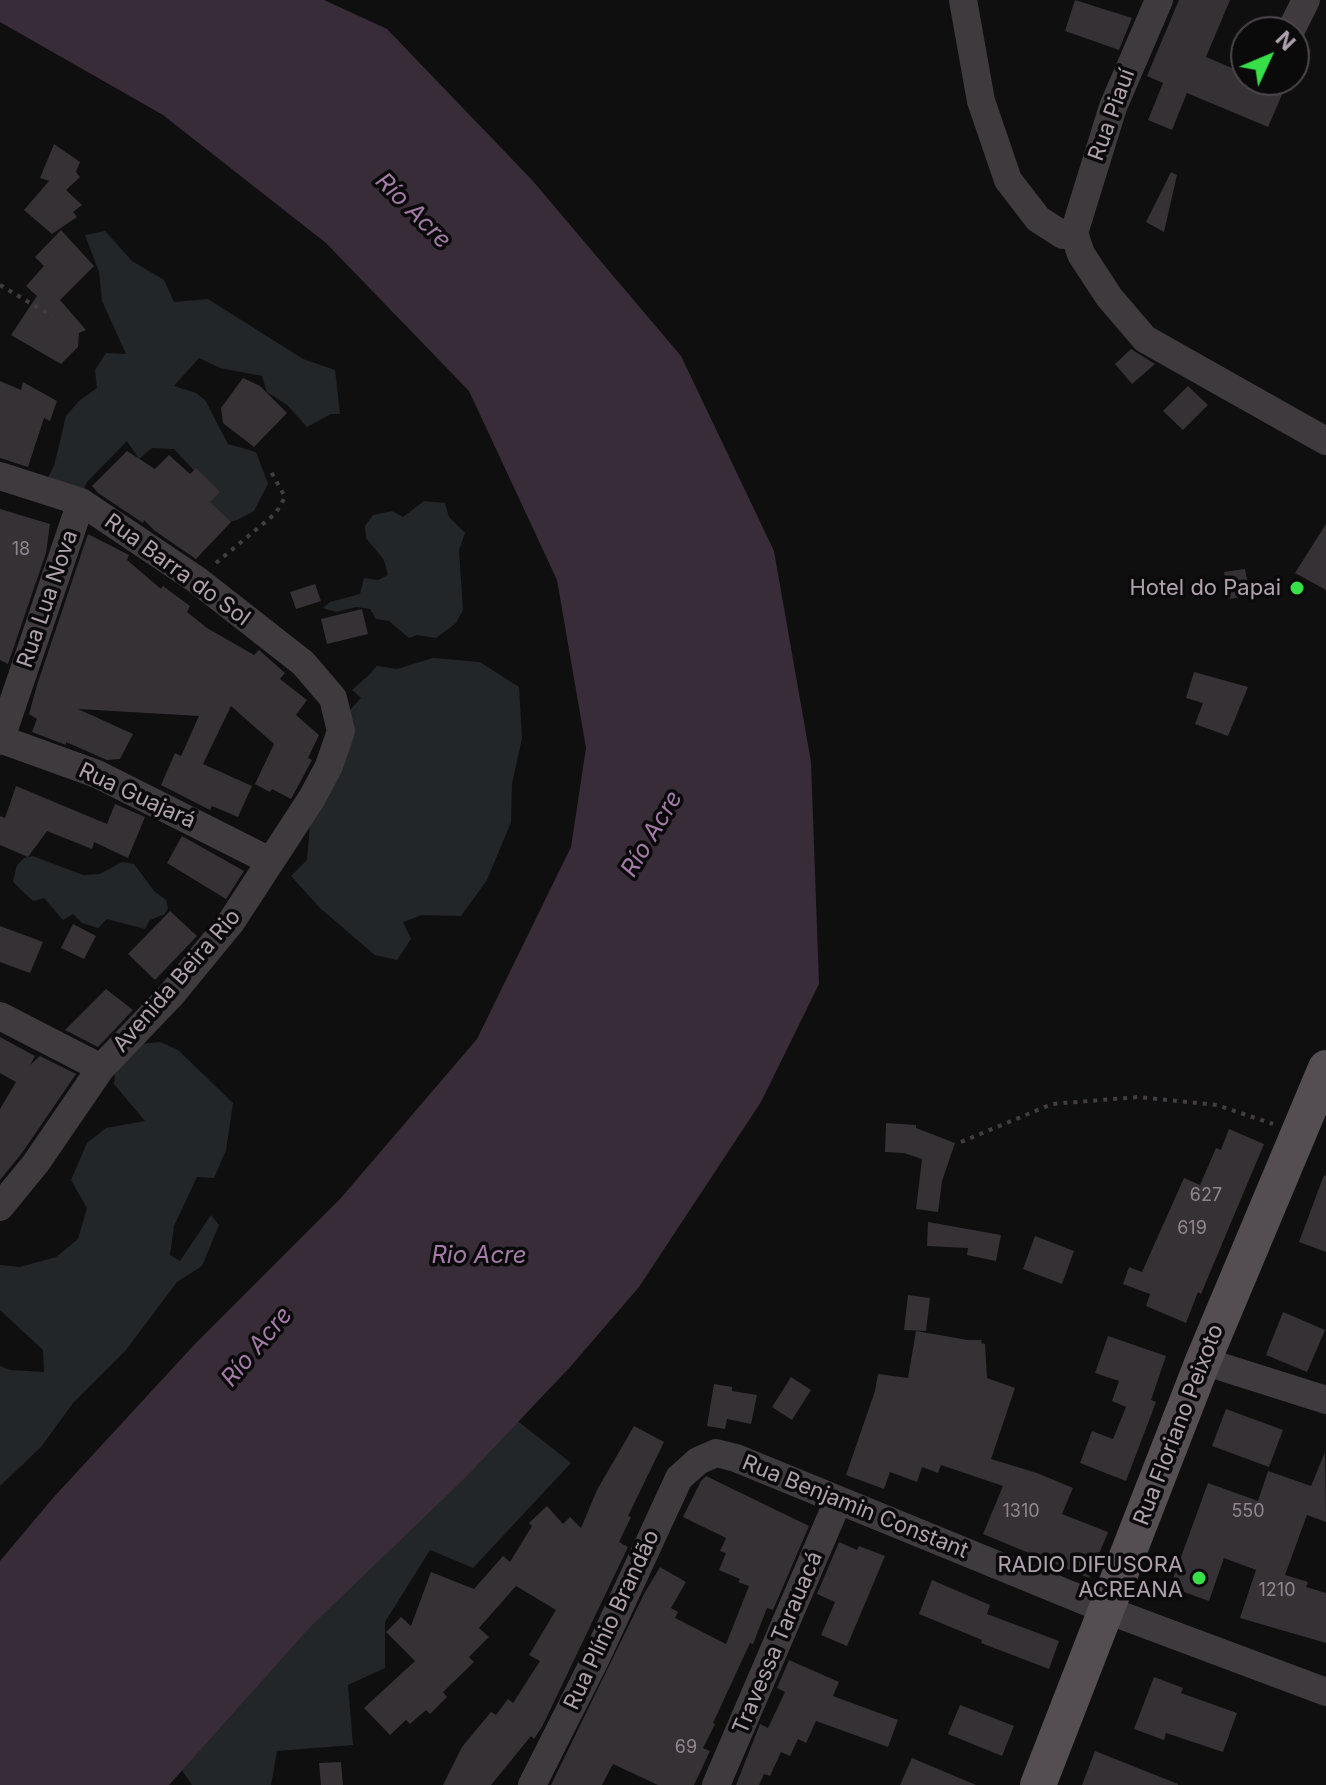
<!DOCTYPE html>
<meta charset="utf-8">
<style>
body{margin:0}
#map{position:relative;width:1326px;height:1785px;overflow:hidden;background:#100f10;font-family:Inter,sans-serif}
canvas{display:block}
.north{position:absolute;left:1230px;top:16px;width:80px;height:80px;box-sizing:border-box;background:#0b0a0b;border:2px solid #4d464c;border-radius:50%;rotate:46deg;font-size:22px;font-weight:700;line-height:32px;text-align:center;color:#b0a1ae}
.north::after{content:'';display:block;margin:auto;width:28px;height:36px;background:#37e048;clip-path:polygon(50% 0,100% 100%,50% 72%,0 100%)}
</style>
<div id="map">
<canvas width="1326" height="1785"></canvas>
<div class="north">N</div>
</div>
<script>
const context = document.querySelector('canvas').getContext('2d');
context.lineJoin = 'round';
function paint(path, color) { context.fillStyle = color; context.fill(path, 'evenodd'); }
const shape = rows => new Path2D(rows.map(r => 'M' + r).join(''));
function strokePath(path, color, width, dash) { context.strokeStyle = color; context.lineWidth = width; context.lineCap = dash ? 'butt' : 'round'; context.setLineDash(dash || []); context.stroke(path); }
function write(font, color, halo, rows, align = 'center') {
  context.font = font + ' Inter,sans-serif'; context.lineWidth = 7; context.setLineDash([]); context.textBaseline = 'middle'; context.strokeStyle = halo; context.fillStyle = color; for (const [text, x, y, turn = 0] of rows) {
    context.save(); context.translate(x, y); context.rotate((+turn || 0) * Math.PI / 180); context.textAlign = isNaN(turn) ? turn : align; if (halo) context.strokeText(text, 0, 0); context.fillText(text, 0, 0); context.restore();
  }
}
paint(shape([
 [105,231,132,261,164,280,174,302,208,299,303,359,335,370,340,414,331,414,307,427,287,405,267,392,262,376,220,368,199,358,174,386,196,393,205,400,228,444,256,452,268,484,254,511,237,520,223,524,203,508,201,478,174,449,152,448,139,459,127,441,87,482,82,493,47,479,54,466,66,416,79,401,97,388,95,370,106,353,126,354,102,301,99,272,85,235],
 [424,501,445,503,449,517,465,533,459,550,463,610,456,623,436,638,417,635,409,638,389,621,376,619,370,609,356,607,336,612,323,608,330,602,360,594,364,578,378,580,388,575,384,560,366,538,365,526,373,515,392,511,403,517],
 [433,658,480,662,519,687,522,738,512,784,511,822,487,880,461,916,422,915,403,922,411,939,397,960,375,955,369,950,320,908,291,876,307,860,310,826,349,711,361,698,352,690,369,675,377,666,397,669],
 [33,856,83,875,100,874,122,862,134,864,154,891,166,900,168,908,165,914,150,920,145,929,107,919,98,928,82,923,73,914,63,920,44,898,33,901,13,882,17,865,24,858],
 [160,1042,178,1050,233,1103,226,1150,214,1178,197,1177,174,1226,170,1255,180,1261,211,1215,219,1225,202,1266,177,1282,126,1350,73,1403,41,1447,0,1486,0,1366,10,1370,44,1372,43,1350,0,1310,0,1265,20,1267,56,1257,78,1239,87,1208,71,1180,87,1143,106,1128,145,1121,114,1084,116,1063,127,1045],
 [500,1407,571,1463,473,1568,430,1550,385,1622,385,1668,348,1685,353,1745,277,1751,271,1785,192,1785,162,1741]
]), '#222629');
paint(shape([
 [0,0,324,0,387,29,532,180,681,356,774,551,811,762,819,984,761,1102,639,1287,571,1366,466,1477,310,1627,169,1785,0,1785,0,1561,53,1498,194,1345,341,1198,477,1039,571,847,586,748,557,580,469,391,326,243,163,115,0,22]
]), '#382c39');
paint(shape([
 [1075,0,1132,18,1119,50,1065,31],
 [1179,0,1230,0,1206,57,1246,74,1246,80,1261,80,1284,90,1268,127,1187,93,1172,130,1148,120,1163,83,1147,76],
 [54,144,80,162,76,172,80,177,66,190,82,205,73,212,77,217,52,234,24,210,49,181,40,178],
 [1171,172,1177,175,1164,232,1146,222],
 [61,230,94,266,60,300,86,330,79,333,78,347,61,364,11,335,37,296,26,286,44,266,35,257],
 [1131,349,1155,364,1132,384,1115,364],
 [243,378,260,386,287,413,254,447,223,423,221,408],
 [0,381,21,390,23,382,57,401,50,421,44,418,28,467,0,458],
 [1188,386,1208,405,1183,430,1163,411],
 [127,451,155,469,169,455,190,474,196,468,220,492,210,502,231,522,196,559,155,531,144,520,143,523,98,493,92,486],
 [0,509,50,524,46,553,8,664,0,660],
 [1326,524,1326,590,1295,573],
 [88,534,129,555,127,560,161,589,163,586,190,606,187,612,207,628,254,655,259,650,285,673,280,679,307,700,296,715,319,735,308,758,312,760,291,799,272,789,270,792,255,784,274,744,231,706,203,764,252,786,238,817,212,806,210,810,161,785,175,753,181,756,199,716,78,709,133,734,120,759,107,760,66,742,66,745,32,732,37,719,29,714,37,685],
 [1245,569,1250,596,1228,599,1224,572],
 [315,584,321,601,296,609,290,592],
 [362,609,368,634,327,644,321,619],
 [1194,672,1248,687,1228,736,1195,724,1203,703,1186,698],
 [16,786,107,824,115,804,145,817,128,858,94,842,92,849,47,831,28,857,0,845,0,816,5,818],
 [182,836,244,871,226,899,167,863],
 [170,911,197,936,155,980,128,954],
 [73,924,96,936,84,959,61,948],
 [0,926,43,942,30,973,0,962],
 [106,989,133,1010,98,1047,65,1030],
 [0,1037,35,1056,30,1065,40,1056,76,1074,22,1153,0,1180,0,1109,16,1082,0,1073],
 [886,1123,916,1125,916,1128,955,1143,942,1181,938,1212,916,1209,922,1159,904,1153,885,1152],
 [1229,1129,1264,1144,1201,1294,1198,1292,1186,1323,1146,1306,1150,1294,1123,1284,1129,1267,1142,1272,1184,1178,1200,1185,1216,1148,1221,1150],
 [1324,1175,1326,1176,1326,1252,1299,1242],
 [928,1222,1001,1235,996,1261,967,1255,968,1248,927,1246],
 [1035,1236,1074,1251,1062,1284,1023,1269],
 [908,1295,930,1298,926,1331,904,1330],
 [1283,1312,1325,1330,1307,1372,1266,1355],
 [916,1331,968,1340,982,1340,981,1343,985,1344,987,1378,1015,1388,991,1459,1037,1473,1073,1488,1062,1514,1108,1532,1089,1578,983,1534,1003,1486,941,1465,938,1473,922,1467,917,1482,890,1472,884,1489,846,1475,875,1391,878,1374,908,1378],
 [1108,1336,1166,1356,1151,1400,1156,1402,1126,1481,1080,1463,1092,1431,1113,1439,1126,1407,1112,1401,1119,1381,1095,1373],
 [791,1377,811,1390,792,1420,772,1407],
 [714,1384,732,1387,732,1391,757,1395,751,1424,727,1419,725,1429,707,1426],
 [1226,1409,1283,1430,1269,1467,1212,1446],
 [634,1426,664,1442,628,1516,631,1517,619,1542,628,1547,542,1727,534,1739,531,1736,491,1785,443,1785,462,1747,491,1712,496,1715,508,1699,513,1703,540,1661,529,1655,556,1610,516,1586,479,1628,489,1637,469,1657,474,1662,443,1692,447,1697,430,1714,426,1710,410,1724,406,1720,390,1735,364,1708,415,1661,386,1632,401,1617,411,1626,431,1572,474,1589,503,1556,510,1562,532,1526,529,1523,547,1506,563,1524,570,1517,581,1528,597,1490],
 [1325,1452,1326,1522,1307,1515,1285,1575,1308,1582,1306,1587,1326,1593,1326,1643,1240,1618,1256,1570,1224,1558,1209,1601,1170,1587,1208,1483,1258,1501,1268,1471,1311,1486],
 [706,1476,809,1526,773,1610,767,1608,753,1644,750,1643,713,1723,715,1724,703,1748,710,1751,694,1785,658,1785,613,1764,602,1785,551,1785,644,1594,660,1567,686,1582,671,1608,678,1612,675,1618,726,1644,749,1586,738,1582,740,1579,719,1570,726,1553,720,1551,726,1538,683,1517,701,1481],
 [839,1542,857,1550,859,1546,885,1556,847,1646,821,1635,835,1602,817,1594],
 [932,1580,990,1605,987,1614,1059,1641,1049,1669,981,1643,982,1640,919,1614],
 [789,1660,839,1682,833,1696,898,1720,888,1747,816,1721,806,1743,798,1739,790,1756,781,1752,770,1776,764,1774,759,1785,736,1785,760,1724,768,1728,785,1692,777,1688],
 [1154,1677,1183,1688,1181,1693,1237,1713,1223,1752,1166,1733,1164,1740,1134,1729],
 [960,1705,1014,1726,1002,1756,948,1734],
 [1095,1751,1178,1784,1178,1785,1082,1785],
 [912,1758,976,1785,900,1785],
 [341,1762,343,1785,321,1785,319,1763]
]), '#353134');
strokePath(shape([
 [0,285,52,316],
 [216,563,276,513,285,497,269,468],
 [961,1142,1052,1104,1138,1097,1217,1105,1273,1124]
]), '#433d42', 4, [4, 6]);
strokePath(shape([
 [963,0,981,101,1008,180,1038,219,1063,235,1074,233],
 [1290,32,1306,0],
 [1074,233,1081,254,1109,297,1145,339,1326,441],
 [1074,233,1113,107,1159,0],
 [0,476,81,502,197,580,303,663,333,698,341,731,329,766,312,798,231,922,171,995,101,1068,36,1163,0,1207],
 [0,739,97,774,270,861],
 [0,741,81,502],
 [0,1016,101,1068],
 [1203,1361,1326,1400],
 [532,1785,596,1658,679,1478,698,1461,716,1453,736,1458,1107,1610,1326,1692],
 [716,1785,838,1501]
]), '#3f3a3e', 28);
strokePath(shape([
 [1038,1785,1203,1361,1326,1068]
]), '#544d52', 36);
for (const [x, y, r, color] of [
 [1297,588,8,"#37e048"],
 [1199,1578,8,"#37e048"]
]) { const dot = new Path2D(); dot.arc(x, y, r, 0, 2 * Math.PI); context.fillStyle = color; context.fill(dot); strokePath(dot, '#0b0a0b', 3); }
write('18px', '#918590', null, [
 ["18",21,550],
 ["627",1206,1196],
 ["619",1192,1229],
 ["1310",1021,1512],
 ["550",1248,1512],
 ["1210",1277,1591],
 ["69",686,1748]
]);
write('22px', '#b0a1ae', '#0b0a0b', [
 ["Rua Piauí",1112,115,-70],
 ["Rua Barra do Sol",177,570,36],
 ["Rua Lua Nova",48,599,-71],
 ["Rua Guajará",137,796,25],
 ["Avenida Beira Rio",177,981,-49],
 ["Rua Floriano Peixoto",1179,1425,-69],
 ["Rua Benjamin Constant",855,1507,22],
 ["Rua Plínio Brandão",612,1620,-65],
 ["Travessa Tarauacá",778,1643,-67]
]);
write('22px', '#b0a1ae', '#0b0a0b', [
 ["Hotel do Papai",1281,588],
 ["RADIO DIFUSORA",1183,1565],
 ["ACREANA",1183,1590]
], 'right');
write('italic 24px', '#a47ba9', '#0b0a0b', [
 ["Río Acre",413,211,45],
 ["Río Acre",652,834,-59],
 ["Rio Acre",479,1256],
 ["Río Acre",257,1347,-50]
]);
</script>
